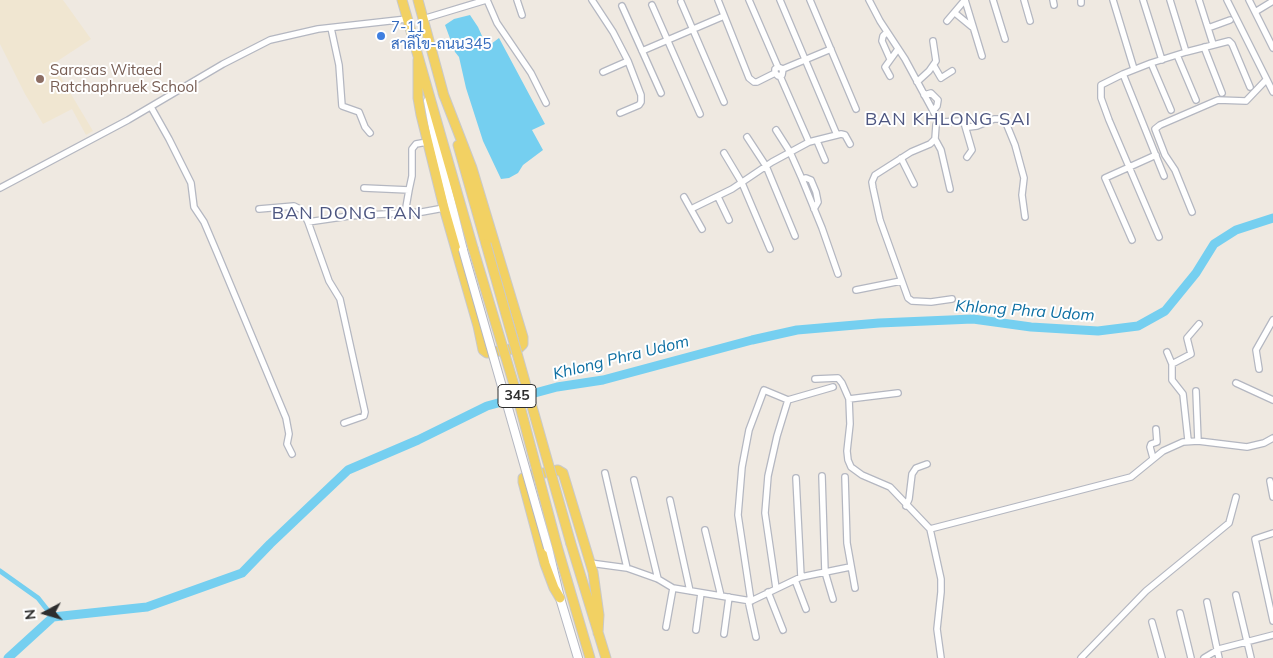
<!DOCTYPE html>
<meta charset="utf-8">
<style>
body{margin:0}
#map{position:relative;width:1273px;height:658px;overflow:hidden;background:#efe9e1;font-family:Mulish,sans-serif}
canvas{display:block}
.north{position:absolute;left:20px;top:588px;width:50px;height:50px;-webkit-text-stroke:4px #fff;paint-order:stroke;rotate:264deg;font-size:14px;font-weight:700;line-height:20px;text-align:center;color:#2e2e2e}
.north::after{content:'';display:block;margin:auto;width:18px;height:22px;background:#2e2e2e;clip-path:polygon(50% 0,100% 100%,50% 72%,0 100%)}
</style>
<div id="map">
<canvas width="1273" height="658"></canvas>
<div class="north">N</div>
</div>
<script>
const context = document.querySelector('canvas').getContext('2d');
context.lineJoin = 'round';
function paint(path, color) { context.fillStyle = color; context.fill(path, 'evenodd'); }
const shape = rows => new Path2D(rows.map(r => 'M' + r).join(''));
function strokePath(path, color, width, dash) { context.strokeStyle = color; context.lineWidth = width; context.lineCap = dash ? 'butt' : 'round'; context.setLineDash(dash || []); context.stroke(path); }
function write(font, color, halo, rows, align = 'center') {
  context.font = font + ' Mulish,Sarabun,sans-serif'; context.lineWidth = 4; context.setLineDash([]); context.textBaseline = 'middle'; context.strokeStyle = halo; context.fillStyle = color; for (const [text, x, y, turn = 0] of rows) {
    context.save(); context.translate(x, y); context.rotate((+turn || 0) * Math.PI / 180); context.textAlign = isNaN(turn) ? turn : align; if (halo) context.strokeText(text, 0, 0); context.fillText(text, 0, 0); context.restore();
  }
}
paint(shape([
 [0,0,63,0,91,39,53,64,93,131,86,135,72,109,43,124,25,94,0,44]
]), '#f0e6d1');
paint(shape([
 [470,15,478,27,487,47,499,38,545,124,532,130,543,150,523,165,518,173,509,178,501,179,483,141,466,88,459,57,455,52,445,25,454,19]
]), '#75cff0');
strokePath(shape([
 [0,571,38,598,53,617]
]), '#75cff0', 5);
strokePath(shape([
 [8,658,53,617,147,607,242,573,270,544,348,470,418,440,487,406,557,387,603,380,752,340,797,330,879,323,973,319,1031,327,1098,331,1138,326,1165,311,1196,273,1214,244,1236,230,1273,218]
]), '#75cff0', 9);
const street = shape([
 [487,0,497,23,531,73,546,103],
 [517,0,522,15],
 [592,0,613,32,628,61,641,95,641,102,639,105,620,113],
 [718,0,749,78,754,82,757,82,775,73],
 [749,0,778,67],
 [780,0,837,135],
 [810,0,856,109],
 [869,0,880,21,905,59,938,120,942,122,960,121,969,127,977,126,994,119,1000,119,1006,123,1015,145,1024,178,1022,195,1025,217],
 [965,0,982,56],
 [993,0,1005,39],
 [1024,0,1030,21],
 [1053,0,1054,5],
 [1081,0,1081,3],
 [1113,0,1134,69],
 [1143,0,1162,60],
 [1170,0,1186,52],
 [1199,0,1213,44],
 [1227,0,1273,92],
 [1249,0,1273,48],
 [681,2,724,102],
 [652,5,700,114],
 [622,6,661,93],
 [1255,12,1273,1],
 [955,13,972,27],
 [423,19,486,0],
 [947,21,964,1],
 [331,28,339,65,342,106,359,112,365,127,370,133],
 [1208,28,1230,20],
 [887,32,883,36,882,41,890,59],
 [1204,47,1222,93],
 [642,51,724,16],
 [1177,55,1196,100],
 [1151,63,1171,110],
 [934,66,941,78,952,71],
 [783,69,782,75,778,76,775,73,775,69,778,67,783,69,831,49],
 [603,72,628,61],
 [1123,74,1164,176],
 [780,76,809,142],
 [890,76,885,67,898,49],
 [917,82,929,71,936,61,933,41],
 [924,95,931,93,938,100,937,106,933,111],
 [151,107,169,139,191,183,194,207,204,222,218,255,286,418,289,434,287,444,292,454],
 [938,120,936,125,935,139,941,150,950,189],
 [965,126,972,150,967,157],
 [776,130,790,152,802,179,822,228,838,274],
 [747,137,766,166,795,236],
 [935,139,930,144,911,152,875,175,872,182,873,188,880,220,908,298,912,301,931,302,952,299],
 [817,141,825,160],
 [724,153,742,183,770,249],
 [901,158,914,184],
 [802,179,806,178,811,180,816,192,818,202,814,209],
 [0,188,128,120,223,64,270,40,318,29,407,19],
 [364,188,409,190,412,176,412,149,416,144,427,142],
 [684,197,702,229],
 [718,197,729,220],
 [259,209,294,206,302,210,308,222,329,281,340,299,365,412,364,416,344,423],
 [691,209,732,189,772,162,809,142,841,134,845,135,850,144],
 [1192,212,1175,170,1165,155,1155,129,1160,125,1218,100,1246,101,1266,80],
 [405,213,409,190],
 [308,222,349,216,422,212,444,208],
 [1159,237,1109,120,1101,98,1101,85,1123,74,1151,63,1186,52,1229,41,1232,44,1250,87],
 [1132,240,1105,178,1156,155],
 [856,290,901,281],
 [1167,352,1172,364,1172,380,1183,394,1188,440],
 [1172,364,1191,354,1187,338,1199,324],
 [1259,369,1256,350,1273,320],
 [815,379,838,378,842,383,849,399,850,424,847,451,848,460,851,467,862,475,890,487,930,529,941,579,941,592,937,629,941,658],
 [1236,383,1273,400],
 [1196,391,1198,441],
 [849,399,898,393],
 [1153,458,1150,447,1151,444,1157,442,1156,429],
 [605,473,627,568],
 [822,476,825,572,833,599],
 [845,477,847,543,855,588],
 [796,478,801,577],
 [634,480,658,579],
 [1270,481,1273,497],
 [670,500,690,591],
 [906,506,909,499,912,474,916,468,927,464],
 [930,529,1131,477,1163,451,1183,442,1198,441,1247,447,1264,443,1273,438],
 [705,530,721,596],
 [1273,533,1255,539,1273,621],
 [590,563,627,568,658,579,673,588,751,601,801,577,850,567],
 [795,580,806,609],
 [776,588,765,513,768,476,777,436,788,400],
 [768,592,783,630],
 [1236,595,1251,658],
 [748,600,756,637],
 [751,601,738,515,742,467,749,430,764,390,788,400,833,387],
 [1207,602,1219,658],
 [1180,613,1191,658],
 [1152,622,1162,658],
 [666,627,673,588],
 [696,630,701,593],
 [724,634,729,597],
 [1081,658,1146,591,1229,523,1236,497],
 [1204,658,1219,649,1273,635]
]);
const secondary = shape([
 [428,101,435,139,463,250],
 [548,548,560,598,578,658]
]);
const primary = shape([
 [402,0,473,248],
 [418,0,444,96],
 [418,60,418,98,421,115,444,208,478,326,483,350,487,353,519,348,523,344,523,337,472,168,443,93],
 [458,145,486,244],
 [571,544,606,658],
 [557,546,590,658],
 [560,598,554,588,545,564,523,482,523,478,525,477,558,470,563,473,593,572,599,615,598,633]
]);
strokePath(street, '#b4b7c1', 8);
strokePath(secondary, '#b4b7c1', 10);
strokePath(primary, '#c9c9c9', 11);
strokePath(street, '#fff', 5.5);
strokePath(secondary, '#fff', 8);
strokePath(primary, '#f2d163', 9);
const secondaryBridge = shape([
 [463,250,548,548]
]);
const primaryBridge = shape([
 [486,244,571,544],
 [473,248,517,395,557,546]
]);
strokePath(secondaryBridge, '#b4b7c1', 10, []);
strokePath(primaryBridge, '#c9c9c9', 11, []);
strokePath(secondaryBridge, '#fff', 8);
strokePath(primaryBridge, '#f2d163', 9);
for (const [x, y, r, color] of [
 [381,36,5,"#3f7fe0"],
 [40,79,5,"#8d6e63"]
]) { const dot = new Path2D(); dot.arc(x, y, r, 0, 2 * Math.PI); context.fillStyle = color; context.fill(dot); strokePath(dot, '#fff', 2); }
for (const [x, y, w] of [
 [517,396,38]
]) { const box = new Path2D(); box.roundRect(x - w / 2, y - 11.5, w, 23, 4); context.fillStyle = '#fff'; context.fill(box); strokePath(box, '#2e2e2e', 1); }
write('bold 14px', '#2e2e2e', null, [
 ["345",517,396]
]);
write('15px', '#366cbe', '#fff', [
 ["7-11",391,27],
 ["สาลีโข-ถนน345",391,44]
], 'left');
write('15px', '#785e54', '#fff', [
 ["Sarasas Witaed",50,70],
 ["Ratchaphruek School",50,87]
], 'left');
write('italic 16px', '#0d6fa3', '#fff', [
 ["Khlong Phra Udom",1025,311,4],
 ["Khlong Phra Udom",621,358,-14]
]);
context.letterSpacing = '1px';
write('18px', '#4d5680', '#fff', [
 ["BAN KHLONG SAI",948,120],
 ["BAN DONG TAN",347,214]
]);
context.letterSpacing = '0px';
</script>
